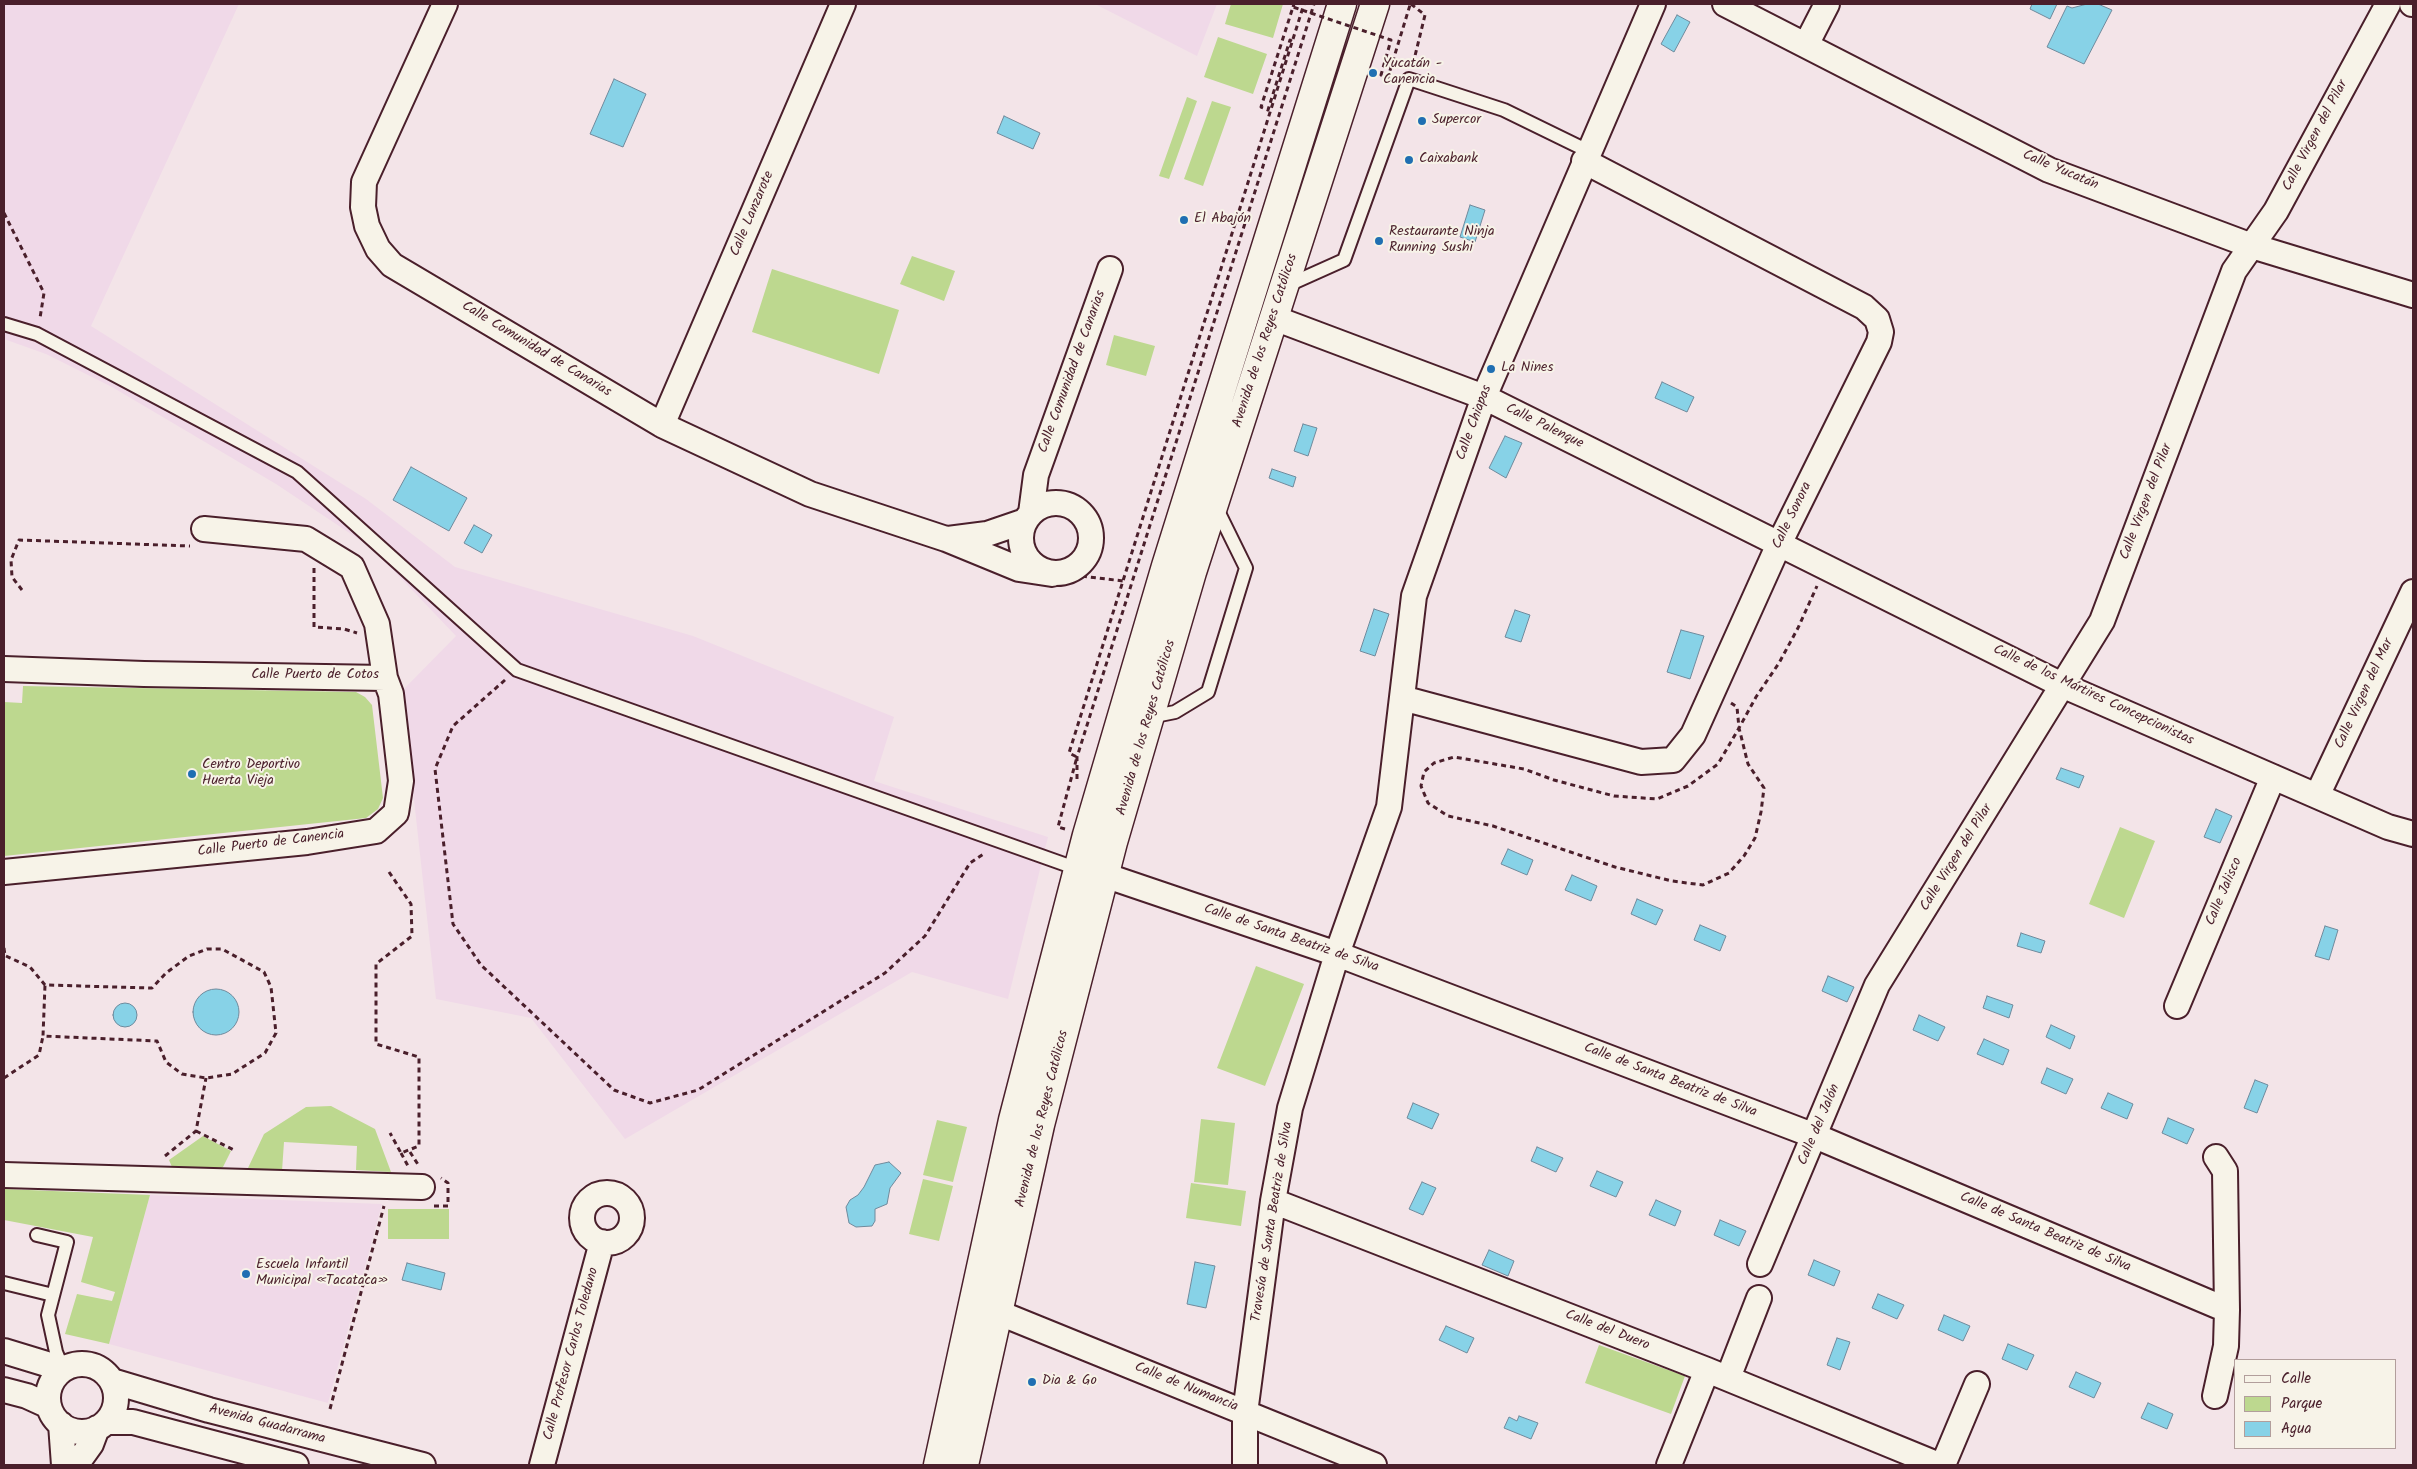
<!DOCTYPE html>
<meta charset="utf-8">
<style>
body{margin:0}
#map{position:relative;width:2417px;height:1469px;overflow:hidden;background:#f3e4e8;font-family:Kalam,sans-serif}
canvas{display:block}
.frame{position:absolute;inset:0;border:5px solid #4a1f2b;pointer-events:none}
.legend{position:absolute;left:2234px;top:1359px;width:162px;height:90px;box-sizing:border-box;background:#f7f3e8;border:1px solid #b29e9c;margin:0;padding:6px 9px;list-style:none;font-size:15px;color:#4a1f2b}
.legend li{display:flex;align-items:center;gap:10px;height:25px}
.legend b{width:25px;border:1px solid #b29e9c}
</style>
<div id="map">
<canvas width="2417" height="1469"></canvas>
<div class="frame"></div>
<ul class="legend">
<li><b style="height:6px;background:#f7f3e8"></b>Calle</li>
<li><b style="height:14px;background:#bdd88f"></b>Parque</li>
<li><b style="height:14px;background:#87d2e7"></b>Agua</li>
</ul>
</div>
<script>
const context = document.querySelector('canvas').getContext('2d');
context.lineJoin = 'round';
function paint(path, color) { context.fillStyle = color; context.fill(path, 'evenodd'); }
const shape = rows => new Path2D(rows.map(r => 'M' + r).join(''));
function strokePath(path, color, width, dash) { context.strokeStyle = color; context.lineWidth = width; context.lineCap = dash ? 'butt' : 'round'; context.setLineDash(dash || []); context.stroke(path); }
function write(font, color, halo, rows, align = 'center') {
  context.font = font + ' Kalam,sans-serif'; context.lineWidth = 4; context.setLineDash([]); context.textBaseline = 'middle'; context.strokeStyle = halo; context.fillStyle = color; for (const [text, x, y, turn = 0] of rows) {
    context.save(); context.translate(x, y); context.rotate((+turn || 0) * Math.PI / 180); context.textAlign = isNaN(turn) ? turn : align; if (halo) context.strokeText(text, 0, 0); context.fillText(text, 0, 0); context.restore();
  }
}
paint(shape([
 [4,4,239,4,91,326,366,499,455,567,693,636,894,717,874,781,1048,837,1008,999,912,972,625,1139,531,1018,436,999,402,691,456,636,372,548,276,484,112,387,46,354,4,339],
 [1095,4,1217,4,1197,56],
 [150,1195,382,1204,328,1403,109,1344]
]), '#f0d9e8');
paint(shape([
 [1231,4,1283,4,1273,38,1225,24],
 [1218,37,1267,54,1253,94,1204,77],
 [1187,97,1197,101,1169,179,1159,176],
 [1212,101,1231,107,1203,186,1184,179],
 [912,256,955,271,944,301,900,284],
 [772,269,899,310,879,374,752,332],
 [1114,335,1155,346,1146,376,1106,365],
 [23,686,356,692,365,697,372,705,383,798,378,809,366,818,4,856,4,702,22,703],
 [2120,827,2155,841,2124,918,2089,904],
 [1256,966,1304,984,1265,1086,1217,1068],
 [331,1106,375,1129,391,1172,356,1170,357,1146,284,1142,282,1171,248,1168,264,1134,306,1107],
 [1201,1119,1235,1123,1228,1185,1194,1182],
 [937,1120,967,1127,953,1182,923,1175],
 [203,1136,231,1151,223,1167,216,1170,172,1167,169,1160],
 [923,1179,953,1186,939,1241,909,1234],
 [1191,1183,1246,1191,1241,1226,1186,1218],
 [4,1189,150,1195,109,1344,65,1334,77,1294,112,1301,115,1292,81,1282,93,1237,4,1220],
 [388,1209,449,1209,449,1239,388,1239],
 [1599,1345,1685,1376,1671,1414,1585,1383]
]), '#bdd88f');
const water = shape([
 [2032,4,2057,4,2050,19,2030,9,2032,4],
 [2087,4,2098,4,2112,10,2084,64,2047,47,2067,6,2072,8,2087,4],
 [1677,15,1690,22,1674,52,1661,44,1677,15],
 [614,79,646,94,623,147,590,134,614,79],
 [1004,116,1040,133,1033,149,997,133,1004,116],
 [1470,205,1485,210,1475,242,1460,237,1470,205],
 [1662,382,1694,397,1687,412,1655,398,1662,382],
 [1303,424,1317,428,1308,456,1294,451,1303,424],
 [1505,436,1522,443,1506,478,1489,468,1505,436],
 [411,467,467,498,449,531,393,500,411,467],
 [1272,469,1296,477,1293,487,1269,478,1272,469],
 [474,525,492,535,482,553,464,543,474,525],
 [1374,609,1389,614,1375,656,1360,651,1374,609],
 [1515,610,1530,615,1521,642,1505,637,1515,610],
 [1681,630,1704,636,1690,679,1667,672,1681,630],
 [2061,768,2084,776,2079,788,2056,779,2061,768],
 [2216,809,2232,816,2220,843,2204,837,2216,809],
 [1508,849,1533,860,1527,875,1501,864,1508,849],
 [1572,875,1597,886,1591,901,1565,890,1572,875],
 [1637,899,1663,910,1656,925,1631,914,1637,899],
 [1700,925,1726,936,1720,951,1694,940,1700,925],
 [2325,926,2338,930,2329,960,2315,956,2325,926],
 [2021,933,2045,941,2041,953,2017,946,2021,933],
 [1828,976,1854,987,1847,1002,1822,991,1828,976],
 '193 1012a23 23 0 1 1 46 0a23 23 0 1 1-46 0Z',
 [1987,996,2013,1005,2009,1018,1983,1008,1987,996],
 '113 1015a12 12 0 1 1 24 0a12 12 0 1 1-24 0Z',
 [1919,1015,1945,1027,1938,1041,1913,1030,1919,1015],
 [2051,1025,2075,1036,2070,1049,2046,1037,2051,1025],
 [1984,1039,2009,1050,2003,1065,1977,1054,1984,1039],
 [2047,1068,2073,1079,2066,1094,2041,1083,2047,1068],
 [2255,1080,2268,1085,2257,1113,2244,1108,2255,1080],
 [2108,1093,2133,1104,2127,1119,2101,1108,2108,1093],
 [1413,1103,1439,1114,1432,1129,1407,1118,1413,1103],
 [2168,1118,2194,1129,2187,1144,2162,1133,2168,1118],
 [1537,1147,1563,1158,1556,1172,1531,1161,1537,1147],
 [889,1162,901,1173,890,1188,887,1204,875,1209,875,1221,872,1226,856,1227,849,1223,846,1207,850,1200,858,1195,864,1187,875,1165,889,1162],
 [1597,1171,1623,1182,1616,1197,1590,1186,1597,1171],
 [1422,1182,1436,1188,1423,1215,1409,1209,1422,1182],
 [1656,1200,1681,1211,1675,1226,1649,1215,1656,1200],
 [1720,1220,1746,1231,1739,1246,1714,1235,1720,1220],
 [1489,1250,1514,1261,1508,1276,1482,1265,1489,1250],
 [1814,1260,1840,1271,1834,1286,1808,1275,1814,1260],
 [1195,1262,1215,1266,1206,1308,1187,1304,1195,1262],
 [407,1263,445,1273,441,1290,402,1280,407,1263],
 [1878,1294,1904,1305,1897,1319,1872,1308,1878,1294],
 [1944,1315,1970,1326,1963,1341,1938,1330,1944,1315],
 [1446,1326,1474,1338,1467,1353,1439,1340,1446,1326],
 [1837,1338,1850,1342,1840,1370,1827,1365,1837,1338],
 [2008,1344,2034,1355,2027,1370,2002,1359,2008,1344],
 [2076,1372,2101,1383,2094,1398,2069,1387,2076,1372],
 [2148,1403,2173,1414,2167,1429,2141,1418,2148,1403],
 [1519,1416,1538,1423,1531,1439,1504,1428,1509,1417,1517,1421,1519,1416]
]);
paint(water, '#87d2e7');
strokePath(water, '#6f8a9c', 1);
const lane = shape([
 [1286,286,1344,260,1409,79,1504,110,1588,151],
 [4,324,37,334,297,472,517,670,1078,869],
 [1150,717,1175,712,1208,692,1246,568,1216,507],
 [37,1235,67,1242,48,1315,56,1352,63,1369],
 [4,1283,53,1295]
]);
const street = shape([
 [445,4,364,182,363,207,367,226,378,249,392,265,662,425,810,494,946,539,1019,569,1052,574],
 [1725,4,2049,170,2252,246,2413,295],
 [2412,4,2413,4],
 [1806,45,1827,4],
 [1274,318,1484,397,2064,686,2388,827,2413,834],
 [662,425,843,4],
 '1021 538a35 35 0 1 1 70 0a35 35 0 1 1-70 0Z',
 [1031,513,1036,475,1110,269],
 [948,539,987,534,1025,521],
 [4,669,144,674,385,678],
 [1402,698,1641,762,1673,760,1693,735,1779,544,1879,342,1881,332,1877,319,1864,307,1584,161],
 [2317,796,2413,592],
 [4,872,307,842,376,831,396,813,401,781,391,694,385,678,377,624,352,567,306,539,204,529],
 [1104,875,1337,954,1815,1136,2227,1310],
 [2177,1006,2273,777],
 [4,1175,422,1187],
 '582 1218a25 25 0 1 1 50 0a25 25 0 1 1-50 0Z',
 [1273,1201,1707,1370,1939,1465],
 [1760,1264,1877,985,2102,621,2234,271,2276,211,2388,4],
 [997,1312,1374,1465],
 [4,1351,63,1369],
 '48 1398a34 34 0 1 1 68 0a34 34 0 1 1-68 0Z',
 [1728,1378,1759,1298],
 [112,1381,209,1410,423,1465],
 [4,1390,27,1396,49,1406],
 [2215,1396,2226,1346,2227,1310,2225,1171,2216,1157],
 [106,1422,133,1422,296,1465],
 [61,1424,64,1465],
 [76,1465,91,1444,97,1428],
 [542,1465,602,1242],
 [1245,1465,1245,1413,1273,1201,1290,1108,1337,954,1389,807,1414,596,1484,397,1653,4],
 [1669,1465,1707,1370],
 [1943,1465,1977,1384]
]);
const secondary = shape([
 [938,1465,1013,1120,1087,835,1166,566,1342,4],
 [964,1465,1040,1125,1113,842,1192,572,1375,4]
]);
strokePath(lane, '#4a1f2b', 16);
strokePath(street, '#4a1f2b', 28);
strokePath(secondary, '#4a1f2b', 31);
strokePath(shape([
 [1411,4,1425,15,1413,64],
 [1293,7,1294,4],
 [4,213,44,293,40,318],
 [314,568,314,627,344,629,357,633],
 [1073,575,1123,581],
 [22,590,12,577,11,560,19,540,190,546],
 [505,680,453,726,435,769,453,924,481,965,614,1090,650,1103,698,1090,885,973,925,936,970,863,985,853],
 [1731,703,1737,707,1739,728,1748,764,1764,788,1761,812,1755,838,1744,856,1729,873,1703,885,1672,881,1615,867,1493,826,1448,816,1428,803,1421,786,1424,772,1434,763,1454,757,1524,769,1554,780,1614,796,1657,799,1688,786,1718,764,1739,728,1756,697,1779,663,1798,628,1817,586],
 [1077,779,1077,757,1314,4],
 [1065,829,1058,827,1077,757,1069,753,1304,4],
 [389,872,411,904,412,936,376,964,376,1044,419,1057,419,1146,401,1153,390,1133],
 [4,948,5,956],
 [6,956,30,967,45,985,152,988,166,973,189,956,207,949,222,949,264,972,271,987,276,1033,265,1053,232,1074,206,1078,182,1074,166,1062,157,1041,43,1036,45,985],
 [4,1078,39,1055,43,1036],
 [196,1131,236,1151],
 [410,1152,419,1166],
 [401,1153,408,1166],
 [165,1156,196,1131,206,1078],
 [434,1206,448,1206,448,1183,441,1178],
 [330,1409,384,1206]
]), '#4a1f2b', 3, [5, 4]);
strokePath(lane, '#f7f3e8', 12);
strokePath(street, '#f7f3e8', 24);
strokePath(secondary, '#f7f3e8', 28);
strokePath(shape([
 [1292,41,1290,40,1268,110,1261,107,1293,7,1391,40,1381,75,1388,77,1410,5]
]), '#4a1f2b', 3, [5, 4]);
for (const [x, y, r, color] of [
 [1373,73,5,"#1f6fb2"],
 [1422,121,5,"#1f6fb2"],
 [1409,160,5,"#1f6fb2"],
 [1184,220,5,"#1f6fb2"],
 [1379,241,5,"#1f6fb2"],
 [1491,369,5,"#1f6fb2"],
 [192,774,5,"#1f6fb2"],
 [246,1274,5,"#1f6fb2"],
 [1032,1382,5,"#1f6fb2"]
]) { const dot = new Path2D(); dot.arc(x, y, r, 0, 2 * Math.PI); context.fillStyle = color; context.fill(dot); strokePath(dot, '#f7f3e8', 2); }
write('14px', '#4a1f2b', '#f7f3e8', [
 ["Yucatán -",1383,65],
 ["Canencia",1383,81],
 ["Supercor",1432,121],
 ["Caixabank",1419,160],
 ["El Abajón",1194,220],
 ["Restaurante Ninja",1389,233],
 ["Running Sushi",1389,249],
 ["La Nines",1501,369],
 ["Centro Deportivo",202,766],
 ["Huerta Vieja",202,782],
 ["Escuela Infantil",256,1266],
 ["Municipal «Tacataca»",256,1282],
 ["Dia & Go",1042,1382]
], 'left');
write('14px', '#4a1f2b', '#f7f3e8', [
 ["Calle Virgen del Pilar",2316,136,-62],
 ["Calle Yucatán",2060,171,23],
 ["Calle Lanzarote",753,214,-67],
 ["Avenida de los Reyes Católicos",1266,341,-72],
 ["Calle Comunidad de Canarias",536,350,31],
 ["Calle Comunidad de Canarias",1073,372,-70],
 ["Calle Chiapas",1475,423,-70],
 ["Calle Palenque",1544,427,26],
 ["Calle Virgen del Pilar",2147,502,-69],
 ["Calle Sonora",1793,516,-64],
 ["Calle Puerto de Cotos",315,676],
 ["Calle Virgen del Mar",2365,694,-65],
 ["Calle de los Mártires Concepcionistas",2093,696,25],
 ["Avenida de los Reyes Católicos",1147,728,-74],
 ["Calle Puerto de Canencia",271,844,-7],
 ["Calle Virgen del Pilar",1957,858,-58],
 ["Calle Jalisco",2225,892,-67],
 ["Calle de Santa Beatriz de Silva",1291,939,19],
 ["Calle de Santa Beatriz de Silva",1670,1081,21],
 ["Avenida de los Reyes Católicos",1043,1119,-76],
 ["Calle del Jalón",1820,1125,-67],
 ["Travesía de Santa Beatriz de Silva",1273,1222,-81],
 ["Calle de Santa Beatriz de Silva",2045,1233,23],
 ["Calle del Duero",1607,1331,21],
 ["Calle Profesor Carlos Toledano",572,1354,-75],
 ["Calle de Numancia",1186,1388,22],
 ["Avenida Guadarrama",267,1425,15]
]);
</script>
